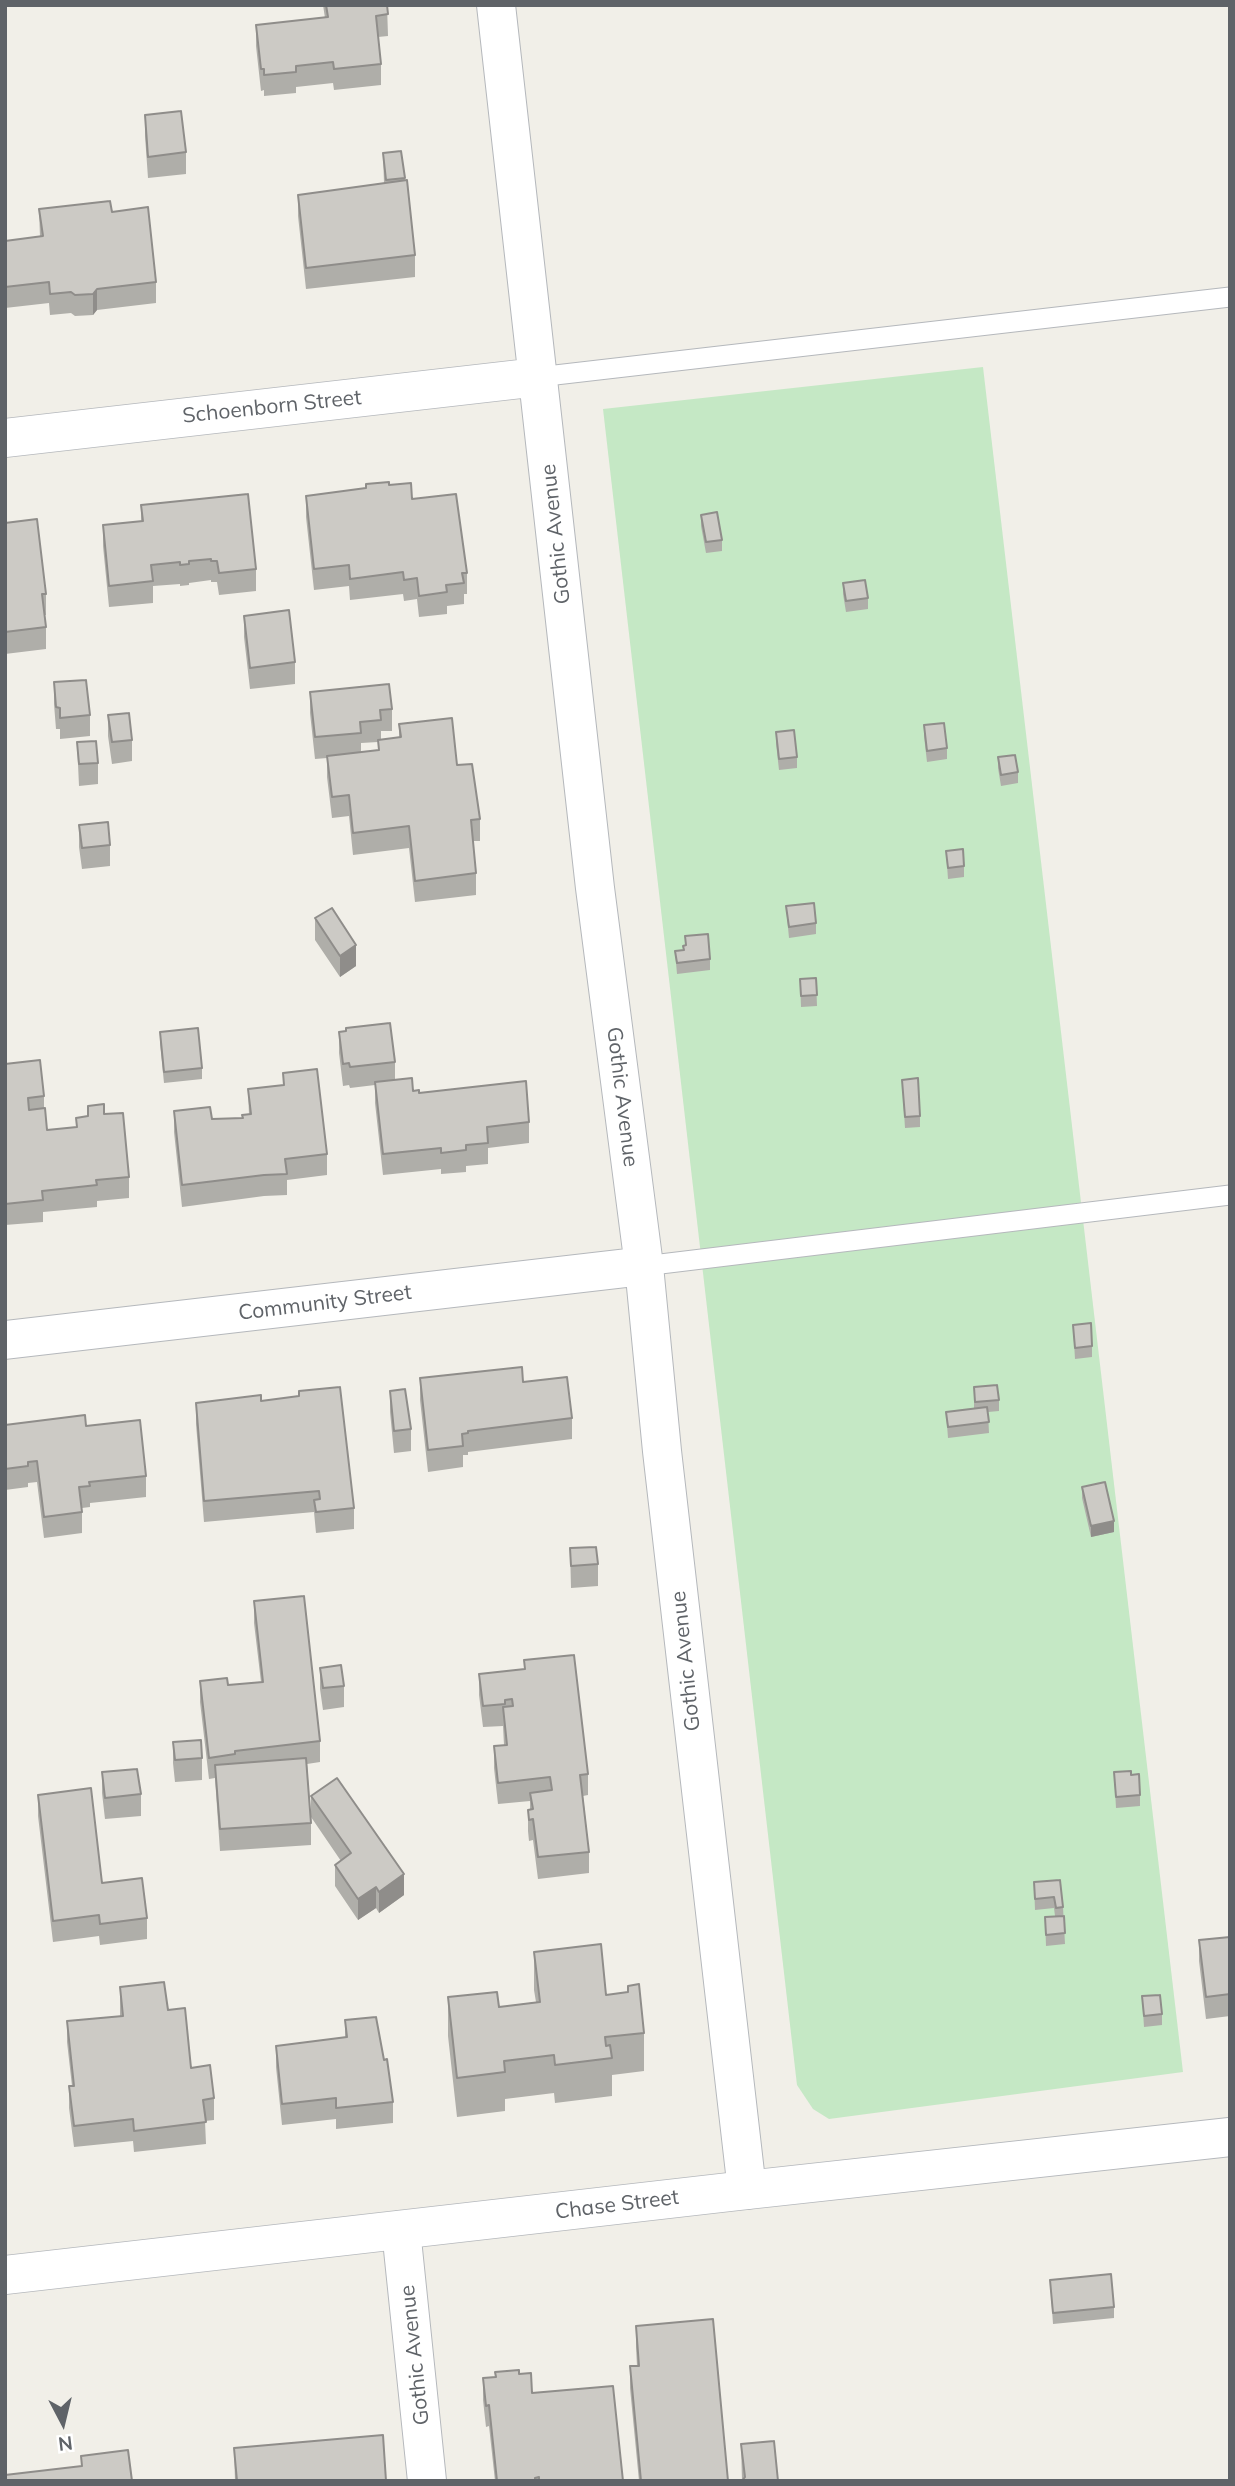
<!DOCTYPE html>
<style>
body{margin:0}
#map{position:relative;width:1235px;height:2486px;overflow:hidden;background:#f1efe8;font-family:Mulish,sans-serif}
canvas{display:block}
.frame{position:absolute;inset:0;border:7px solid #5f6368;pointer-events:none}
.north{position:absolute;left:28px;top:2388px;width:70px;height:70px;-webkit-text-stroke:5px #fff;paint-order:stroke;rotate:173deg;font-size:19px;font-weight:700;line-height:28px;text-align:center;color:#5f6368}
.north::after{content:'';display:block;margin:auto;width:24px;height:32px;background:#5f6368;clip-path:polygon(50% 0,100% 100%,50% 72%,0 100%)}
</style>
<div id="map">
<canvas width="1235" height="2486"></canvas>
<div class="frame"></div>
<div class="north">N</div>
</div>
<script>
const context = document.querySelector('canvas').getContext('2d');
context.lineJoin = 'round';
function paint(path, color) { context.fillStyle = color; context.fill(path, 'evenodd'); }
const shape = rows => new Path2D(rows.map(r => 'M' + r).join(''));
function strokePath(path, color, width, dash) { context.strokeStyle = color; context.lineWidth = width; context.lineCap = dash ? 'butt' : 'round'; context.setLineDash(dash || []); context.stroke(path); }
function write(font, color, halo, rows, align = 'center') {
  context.font = font + ' Mulish,sans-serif'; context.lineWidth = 6; context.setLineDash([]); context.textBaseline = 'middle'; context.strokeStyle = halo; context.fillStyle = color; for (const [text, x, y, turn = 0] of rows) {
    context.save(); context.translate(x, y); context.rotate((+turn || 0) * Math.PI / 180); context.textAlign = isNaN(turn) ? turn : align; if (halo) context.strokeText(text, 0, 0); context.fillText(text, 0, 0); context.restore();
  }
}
paint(shape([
 [983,367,1183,2072,829,2119,813,2109,797,2085,603,409]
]), '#c5e8c5');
const service = shape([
 [538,377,1230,297],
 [644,1266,1230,1195]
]);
const minor = shape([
 [496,5,595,888,644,1266,662,1451,747,2190],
 [5,438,538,377],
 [5,1340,644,1266],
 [401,2230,427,2481]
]);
const tertiary = shape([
 [5,2275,747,2190,1230,2137]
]);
strokePath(service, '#b5b8bc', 21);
strokePath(minor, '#b5b8bc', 40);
strokePath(tertiary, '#b5b8bc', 40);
strokePath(service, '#fff', 19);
strokePath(minor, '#fff', 38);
strokePath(tertiary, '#fff', 38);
paint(shape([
 [323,5,387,5,388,36,378,37,381,64,381,85,334,90,333,83,296,87,296,93,264,96,264,90,261,91,256,46,256,25,325,18],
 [145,115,186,152,186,174,148,178,145,136],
 [401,151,415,255,415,277,306,289,298,216,298,195,384,183,383,153],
 [39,209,112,212,156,282,156,303,97,310,93,315,75,316,71,313,50,315,49,303,5,308,5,241,40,237],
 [389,485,412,499,467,573,467,594,464,594,464,604,447,606,447,614,419,617,417,599,404,601,403,594,350,600,349,586,314,590,306,517,306,496],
 [141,505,256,569,256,591,219,595,217,582,211,582,211,580,189,583,189,585,180,586,180,584,153,586,153,603,109,607,103,546,103,525,141,521],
 [701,515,722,540,722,551,706,553,701,526],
 [5,523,46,594,46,615,44,615,46,627,46,649,5,654],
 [843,583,868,598,868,609,846,612,843,594],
 [244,616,295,662,295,684,250,689,244,637],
 [54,682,90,715,90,736,60,739,60,729,56,729,54,704],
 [310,692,392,709,392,731,381,731,381,740,399,737,399,724,457,765,480,819,480,841,473,841,476,873,476,895,415,902,409,848,353,855,349,816,332,818,327,777,327,758,315,759,310,713],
 [378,742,378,750,361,752,361,743],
 [108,715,132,740,132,761,112,764,108,736],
 [924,725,947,748,947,759,927,762,924,736],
 [776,732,797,757,797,768,779,770,776,743],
 [77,742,98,763,98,784,79,786],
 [998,757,1018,772,1018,783,1001,786,998,768],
 [79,825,110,845,110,866,82,869,79,847],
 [946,851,964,866,964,877,948,879],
 [786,906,816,923,816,934,789,938],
 [315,918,356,966,340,977,315,940],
 [685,945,710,959,710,970,677,974,675,951,683,950],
 [816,978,817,1006,801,1007,800,979],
 [160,1032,202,1068,202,1079,164,1083,160,1043],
 [339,1032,395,1062,395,1080,413,1091,529,1122,529,1143,488,1148,488,1164,466,1166,466,1172,441,1174,441,1169,383,1175,375,1103,375,1085,350,1088,349,1085,343,1086,339,1053],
 [5,1064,44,1096,44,1108,47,1130,76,1127,76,1118,88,1116,88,1106,104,1114,129,1177,129,1198,97,1201,97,1207,43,1212,43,1222,5,1225],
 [283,1073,327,1154,327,1175,287,1180,287,1195,264,1196,182,1207,174,1132,174,1111,212,1119,242,1118,249,1115,248,1089,283,1085],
 [902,1080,920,1116,920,1127,905,1128],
 [1073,1325,1092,1346,1092,1357,1075,1359],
 [420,1378,523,1382,572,1418,572,1439,468,1452,468,1455,463,1455,463,1467,428,1472,420,1400],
 [974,1387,999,1400,999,1411,988,1412,989,1433,948,1438,946,1412,974,1409],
 [299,1391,354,1508,354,1529,316,1533,314,1512,204,1522,196,1424,196,1403,261,1401,299,1396],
 [390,1391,411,1429,411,1451,394,1453,390,1412],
 [5,1425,86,1426,146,1476,146,1497,90,1503,90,1507,82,1508,82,1533,44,1538,37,1482,28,1483,28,1487,5,1490],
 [1082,1487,1114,1532,1091,1537,1082,1498],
 [570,1548,598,1564,598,1586,571,1588],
 [254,1601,320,1741,320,1762,307,1764,311,1823,311,1845,220,1851,215,1778,209,1779,200,1702,200,1681,228,1685,261,1682,254,1623],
 [524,1660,588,1774,588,1795,583,1796,589,1852,589,1873,538,1879,533,1840,529,1841,528,1831,528,1810,530,1810,530,1801,498,1804,494,1768,494,1746,504,1745,503,1726,483,1727,479,1695,479,1674,524,1669],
 [320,1668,344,1686,344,1707,323,1710,320,1689],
 [173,1742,202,1758,202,1780,175,1782,173,1763],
 [102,1772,141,1794,141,1816,105,1819,102,1793],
 [1114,1772,1131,1775,1140,1795,1140,1806,1116,1808],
 [38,1795,102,1883,147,1918,147,1939,100,1945,99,1936,53,1942,38,1816],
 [311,1796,404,1895,379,1913,376,1908,358,1920,335,1886,335,1865,341,1861,311,1817],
 [1060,1880,1063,1907,1065,1944,1046,1946,1045,1917,1055,1916,1054,1908,1035,1910,1034,1882],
 [1230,1937,1230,2016,1206,2019,1199,1961,1199,1940],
 [534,1952,606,1995,628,1992,628,1986,644,2033,644,2071,612,2075,612,2096,555,2103,554,2093,505,2099,505,2111,457,2117,448,2036,448,1997,499,2007,536,2002,534,1990],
 [120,1987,168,2010,191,2068,214,2098,214,2120,205,2121,206,2144,134,2152,133,2141,74,2147,69,2108,69,2086,72,2086,67,2042,67,2021,120,2016],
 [1142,1996,1162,2014,1162,2025,1144,2027],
 [345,2020,384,2060,393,2102,393,2123,336,2129,336,2119,282,2125,276,2067,276,2046,345,2037],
 [1050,2280,1114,2307,1114,2318,1053,2324],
 [636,2326,728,2481,639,2481,630,2388,630,2366,637,2366,636,2347],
 [519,2374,532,2393,623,2481,495,2481,489,2426,486,2427,483,2400,483,2378],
 [741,2444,778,2481,742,2481],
 [234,2448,386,2481,235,2481]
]), '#afaea9');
paint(shape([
 [97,289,97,310,93,315,93,294],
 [356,945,356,966,340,977,340,956],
 [1114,1521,1114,1532,1091,1537,1091,1526],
 [404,1874,404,1895,379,1913,379,1892],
 [376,1887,376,1908,358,1920,358,1899]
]), '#8f8d8a');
const building = shape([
 [326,5,387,5,388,14,376,16,381,64,334,69,333,62,296,66,296,72,264,75,264,69,261,69,256,25,328,17,326,5],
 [181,111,186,152,148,157,145,115,181,111],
 [401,151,405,178,386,180,383,153,401,151],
 [407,180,415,255,306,268,298,195,407,180],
 [110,201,112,212,148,207,156,282,97,289,93,294,75,295,71,292,50,294,49,282,5,287,5,241,43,236,39,209,110,201],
 [389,482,389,485,411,483,412,499,456,494,467,573,462,573,464,583,446,585,447,592,419,596,417,578,404,580,403,572,350,579,349,565,314,569,306,496,366,488,366,484,389,482],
 [248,494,256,569,219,573,217,561,211,561,211,559,189,561,189,564,180,565,180,562,151,565,153,581,109,586,103,525,143,521,141,505,248,494],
 [717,512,722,540,706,542,701,515,717,512],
 [37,519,46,594,42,594,46,627,5,632,5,523,37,519],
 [865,580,868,598,846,601,843,583,865,580],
 [289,610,295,662,250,668,244,616,289,610],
 [86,680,90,715,60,718,60,708,56,707,54,682,86,680],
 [389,684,392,709,380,710,381,720,360,722,361,733,315,737,310,692,389,684],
 [129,713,132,740,112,742,108,715,129,713],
 [452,718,457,765,472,764,480,819,471,820,476,873,415,881,409,826,353,833,349,795,332,797,327,756,379,750,378,740,401,737,399,724,452,718],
 [944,723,947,748,927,751,924,725,944,723],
 [794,730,797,757,779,759,776,732,794,730],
 [96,741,98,763,79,764,77,742,96,741],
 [1015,755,1018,772,1001,775,998,757,1015,755],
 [108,822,110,845,82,848,79,825,108,822],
 [963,849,964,866,948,868,946,851,963,849],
 [814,903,816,923,789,927,786,906,814,903],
 [332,908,356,945,340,956,315,918,332,908],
 [708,934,710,959,677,963,675,951,684,950,683,946,686,945,685,936,708,934],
 [816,978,817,995,801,996,800,979,816,978],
 [390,1023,395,1062,350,1067,349,1063,343,1064,339,1032,346,1031,346,1028,390,1023],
 [198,1028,202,1068,164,1072,160,1032,198,1028],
 [40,1060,44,1096,28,1098,29,1110,45,1108,47,1130,77,1127,76,1118,88,1116,88,1106,104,1104,104,1114,123,1113,129,1177,96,1180,97,1185,42,1191,43,1200,5,1204,5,1064,40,1060],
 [317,1069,327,1154,285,1159,287,1174,264,1175,182,1185,174,1111,210,1107,212,1119,243,1118,242,1115,251,1114,248,1089,284,1085,283,1073,317,1069],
 [412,1078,413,1091,419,1090,419,1093,526,1081,529,1122,487,1127,488,1143,466,1145,466,1150,441,1153,441,1148,383,1154,375,1082,412,1078],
 [918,1078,920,1116,905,1117,902,1080,918,1078],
 [1091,1323,1092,1346,1075,1348,1073,1325,1091,1323],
 [522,1367,523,1382,567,1377,572,1418,468,1431,468,1433,462,1434,463,1446,428,1450,420,1378,522,1367],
 [997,1385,999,1400,975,1402,974,1387,997,1385],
 [340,1387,354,1508,316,1512,314,1500,320,1499,319,1491,204,1501,196,1403,261,1395,261,1401,299,1396,299,1391,340,1387],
 [405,1389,411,1429,394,1431,390,1391,405,1389],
 [987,1407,989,1422,948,1427,946,1412,987,1407],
 [85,1415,86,1426,140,1420,146,1476,89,1482,90,1486,79,1487,82,1512,44,1517,37,1461,28,1462,28,1466,5,1469,5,1425,85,1415],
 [1105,1482,1114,1521,1091,1526,1082,1487,1105,1482],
 [596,1547,598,1564,571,1566,570,1548,596,1547],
 [304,1596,320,1741,235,1751,235,1754,209,1758,200,1681,227,1678,228,1685,263,1682,254,1601,304,1596],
 [574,1655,588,1774,580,1775,589,1852,538,1857,533,1819,529,1820,528,1810,533,1809,530,1793,552,1790,550,1777,498,1783,494,1746,507,1745,503,1707,513,1706,512,1699,505,1700,505,1704,483,1706,479,1674,525,1669,524,1660,574,1655],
 [341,1665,344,1686,323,1688,320,1668,341,1665],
 [201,1740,202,1758,175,1760,173,1742,201,1740],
 [306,1758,311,1823,220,1829,215,1765,306,1758],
 [137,1769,141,1794,105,1798,102,1772,137,1769],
 [1131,1771,1131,1775,1139,1774,1140,1795,1116,1797,1114,1772,1131,1771],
 [337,1778,404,1874,379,1892,376,1887,358,1899,335,1865,351,1853,311,1796,337,1778],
 [91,1788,102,1883,142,1878,147,1918,100,1924,99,1915,53,1921,38,1795,91,1788],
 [1060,1880,1063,1907,1056,1908,1054,1897,1035,1899,1034,1882,1060,1880],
 [1064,1916,1065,1933,1046,1935,1045,1917,1064,1916],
 [1230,1937,1230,1994,1206,1997,1199,1940,1230,1937],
 [601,1944,606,1995,628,1992,628,1986,639,1984,644,2033,605,2037,606,2046,610,2045,612,2058,555,2065,554,2055,504,2061,505,2072,457,2078,448,1997,497,1992,499,2007,540,2002,534,1952,601,1944],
 [164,1982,168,2010,185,2008,191,2068,210,2065,214,2098,203,2100,206,2122,134,2131,133,2119,74,2126,69,2086,74,2086,67,2021,123,2016,120,1987,164,1982],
 [1160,1995,1162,2014,1144,2016,1142,1996,1160,1995],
 [376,2017,384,2060,387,2059,393,2102,336,2108,336,2098,282,2104,276,2046,347,2037,345,2020,376,2017],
 [1111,2274,1114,2307,1053,2313,1050,2280,1111,2274],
 [713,2319,728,2481,641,2481,630,2366,639,2366,636,2326,713,2319],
 [519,2370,519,2374,531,2373,532,2393,613,2386,623,2481,539,2481,539,2477,535,2478,535,2481,497,2481,489,2405,486,2406,483,2378,496,2377,495,2372,519,2370],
 [383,2435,386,2481,237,2481,234,2448,383,2435],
 [774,2441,778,2481,742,2481,745,2477,741,2444,774,2441],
 [128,2450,132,2481,6,2481,5,2475,82,2466,81,2456,128,2450]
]);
paint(building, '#cccac5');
strokePath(building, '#8f8d8a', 2);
write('21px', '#5f6368', '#fff', [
 ["Schoenborn Street",272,407,-6],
 ["Gothic Avenue",556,534,-96],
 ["Gothic Avenue",622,1097,83],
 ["Community Street",325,1303,-7],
 ["Gothic Avenue",686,1661,-96],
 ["Chase Street",617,2205,-7],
 ["Gothic Avenue",415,2355,-96]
]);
</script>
